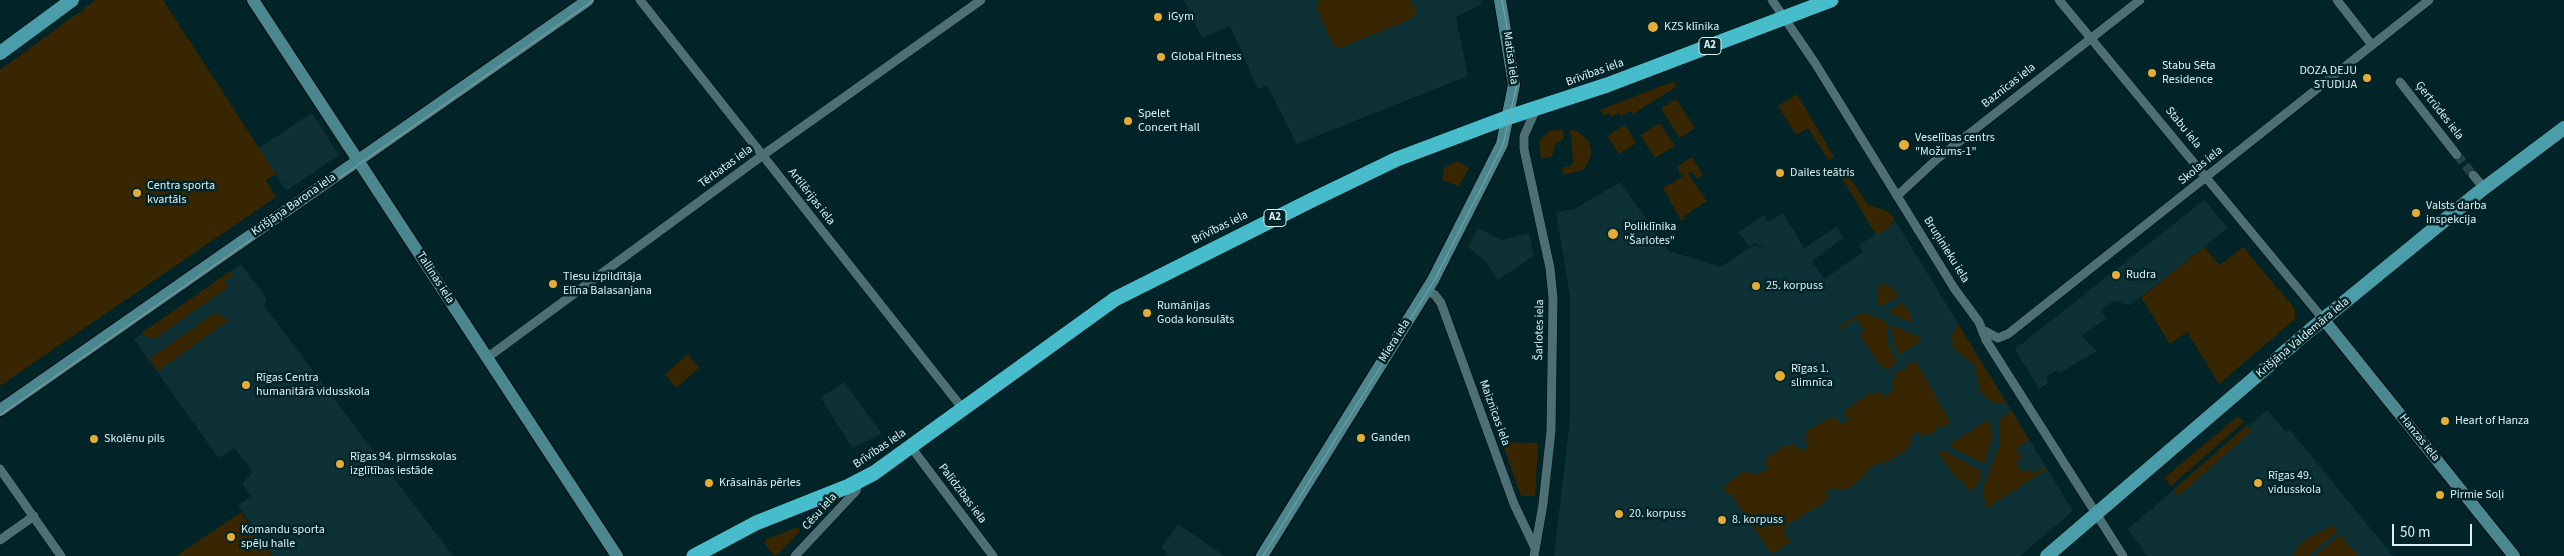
<!DOCTYPE html>
<meta charset="utf-8">
<style>
body{margin:0}
#map{position:relative;width:2564px;height:556px;overflow:hidden;background:#002428;font-family:"Source Sans 3",sans-serif}
canvas{display:block}
.scale{position:absolute;left:2392px;top:524px;width:80px;height:22px;box-sizing:border-box;border:2px solid #dcf0f2;border-top:0;padding-left:6px;font-size:15px;line-height:18px;white-space:nowrap;color:#dcf0f2;-webkit-text-stroke:4px #002428;paint-order:stroke}
</style>
<div id="map">
<canvas width="2564" height="556"></canvas>
<div class="scale">50 m</div>
</div>
<script>
const context = document.querySelector('canvas').getContext('2d');
context.lineJoin = 'round';
function paint(path, color) { context.fillStyle = color; context.fill(path, 'evenodd'); }
const shape = rows => new Path2D(rows.map(r => 'M' + r).join(''));
function strokePath(path, color, width, dash) { context.strokeStyle = color; context.lineWidth = width; context.lineCap = dash ? 'butt' : 'round'; context.setLineDash(dash || []); context.stroke(path); }
function write(font, color, halo, rows, align = 'center') {
  context.font = font + ' "Source Sans 3",sans-serif'; context.lineWidth = 5; context.setLineDash([]); context.textBaseline = 'middle'; context.strokeStyle = halo; context.fillStyle = color; for (const [text, x, y, turn = 0] of rows) {
    context.save(); context.translate(x, y); context.rotate((+turn || 0) * Math.PI / 180); context.textAlign = isNaN(turn) ? turn : align; if (halo) context.strokeText(text, 0, 0); context.fillText(text, 0, 0); context.restore();
  }
}
paint(shape([
 [1184,0,1481,0,1482,4,1456,17,1468,76,1297,144,1267,85,1258,89,1230,26,1202,38],
 [312,113,339,155,286,191,259,148],
 [1620,182,1669,251,1721,267,1754,245,1766,248,1755,243,1749,246,1738,232,1764,215,1768,222,1783,213,1804,248,1837,227,1843,238,1812,261,1824,279,1863,252,1859,245,1896,222,2073,511,2020,556,1554,556,1570,420,1570,295,1556,212,1575,209],
 [2204,200,2228,228,2130,305,2114,301,2101,310,2106,319,2082,336,2097,351,2059,373,2057,370,2046,377,2049,382,2039,389,2015,349],
 [1478,228,1502,240,1529,233,1534,256,1498,280,1485,261,1468,247],
 [241,264,267,299,264,306,453,556,272,556,238,505,251,496,242,483,253,472,234,448,221,457,217,456,134,339],
 [844,382,882,434,852,448,821,398],
 [2267,410,2286,432,2290,430,2393,556,2147,556,2128,529],
 [1178,524,1225,556,1166,556,1168,553,1161,548]
]), '#0d3135');
paint(shape([
 [96,0,163,0,276,174,266,180,276,197,0,386,0,70,75,15,84,11,83,9],
 [1319,0,1410,0,1416,8,1415,14,1411,19,1342,47,1337,47,1333,45,1316,7],
 [1674,81,1676,87,1633,114,1631,111,1621,116,1619,113,1611,117,1609,113,1604,116,1600,110],
 [1797,94,1834,157,1828,160,1808,128,1796,135,1778,106],
 [1676,99,1695,128,1679,138,1661,108],
 [1660,123,1675,146,1655,158,1640,135],
 [1625,125,1636,143,1619,154,1607,136],
 [1563,129,1564,139,1555,144,1552,157,1541,159,1539,141,1549,131],
 [1570,129,1578,132,1589,141,1591,153,1588,163,1583,170,1563,175,1562,167,1568,167,1573,163],
 [1692,157,1703,175,1697,179,1692,171,1688,174,1707,201,1684,216,1685,218,1681,221,1663,188,1682,177,1677,167],
 [1457,161,1469,168,1459,186,1442,180,1444,168],
 [1842,166,1868,205,1885,210,1891,214,1895,220,1890,224,1891,226,1876,235,1841,176,1839,177,1835,171],
 [2204,247,2220,265,2243,247,2295,309,2295,319,2219,384,2187,332,2170,344,2141,297],
 [229,272,232,276,225,281,228,287,154,339,140,334],
 [1879,284,1889,285,1898,294,1896,298,1881,306,1877,304],
 [1902,303,1912,316,1911,322,1888,312],
 [215,313,229,320,158,371,149,359],
 [1865,313,1887,322,1888,344,1896,360,1893,362,1895,365,1886,370,1883,366,1881,367,1860,335,1865,332,1857,319,1840,329,1839,327,1860,314],
 [1958,324,2007,404,1995,403,1985,397,1980,390,1975,366,1953,348,1952,335],
 [1892,325,1920,338,1921,341,1899,355,1893,339],
 [688,354,699,368,676,388,665,374],
 [1915,360,1950,422,1944,427,1942,425,1930,435,1928,433,1923,437,1917,432,1910,437,1912,441,1907,449,1886,463,1885,461,1879,464,1878,463,1867,470,1868,472,1863,475,1864,477,1846,490,1844,488,1839,491,1834,487,1826,492,1828,499,1824,503,1786,525,1787,526,1783,530,1790,542,1772,554,1730,493,1727,495,1724,490,1725,485,1745,471,1748,474,1752,471,1756,476,1768,468,1765,463,1767,461,1766,458,1788,444,1789,447,1794,444,1801,451,1808,446,1804,437,1808,434,1806,432,1828,418,1830,420,1834,417,1841,425,1848,420,1844,411,1872,392,1874,395,1878,392,1885,396,1893,391,1892,382,1896,379,1893,374,1907,368,1906,366],
 [2012,411,2029,440,2016,448,2022,458,2016,462,2023,473,2029,469,2033,474,2044,467,2046,470,1986,508,1983,489,1999,446,1999,420],
 [2238,416,2244,422,2171,486,2164,478],
 [1988,420,1991,427,1991,441,1984,464,1951,447,1952,443],
 [2247,425,2252,431,2178,496,2173,490],
 [1502,442,1538,443,1535,496,1521,496],
 [1943,450,1981,471,1978,484,1970,492,1960,478,1958,480,1939,453],
 [241,512,272,556,176,556,240,513],
 [2332,526,2337,527,2335,534,2308,556,2293,556,2300,543],
 [798,527,800,531,777,555,774,555,764,543,766,539],
 [2340,535,2358,556,2315,556]
]), '#382600');
strokePath(shape([
 [2457,155,2473,175]
]), '#214346', 9, [9, 4.5]);
const street = shape([
 [640,0,963,409],
 [1772,0,1815,63,1954,288,1979,322,1986,340,2003,367,2123,556],
 [2059,0,2324,320],
 [2337,0,2372,45],
 [2400,82,2457,155],
 [2473,175,2484,188],
 [1897,196,1937,159,2140,0],
 [1426,290,1435,295,1441,303,1514,504,1535,548],
 [1985,331,1998,338,2008,334,2429,0],
 [488,357,763,155,981,0],
 [911,447,993,556],
 [0,469,61,556],
 [0,540,34,516],
 [795,556,856,491,859,481],
 [1534,556,1543,504,1551,431,1553,298,1550,268,1524,149,1524,136,1536,109]
]);
const secondary = shape([
 [253,0,617,556],
 [2324,320,2514,556],
 [0,410,588,0],
 [1262,556,1433,280,1502,144,1514,85,1500,0]
]);
const primary = shape([
 [0,53,72,0],
 [2047,556,2309,331,2479,192,2564,128]
]);
const highway = shape([
 [694,556,756,523,849,486,874,473,1115,299,1312,200,1397,159,1506,118,1607,85,1831,0]
]);
strokePath(street, '#000c0f', 10);
strokePath(secondary, '#000c0f', 14);
strokePath(primary, '#000c0f', 15);
strokePath(highway, '#000c0f', 16);
strokePath(street, '#4d7075', 9);
strokePath(secondary, '#4b878f', 12);
strokePath(primary, '#499ea9', 14);
strokePath(highway, '#47bdcb', 15);
strokePath(shape([
 [0,415,594,0],
 [1263,556,1434,281,1503,145,1517,84,1502,0]
]), '#88a2a5', 1);
for (const [x, y, r, color] of [
 [1158,17,5,"#e5ad35"],
 [1653,27,6,"#e5ad35"],
 [1161,57,5,"#e5ad35"],
 [2152,73,5,"#e5ad35"],
 [2367,78,5,"#e5ad35"],
 [1128,121,5,"#e5ad35"],
 [1904,145,6,"#e5ad35"],
 [1780,173,5,"#e5ad35"],
 [137,193,5,"#e5ad35"],
 [2416,213,5,"#e5ad35"],
 [1613,234,6,"#e5ad35"],
 [2116,275,5,"#e5ad35"],
 [553,284,5,"#e5ad35"],
 [1756,286,5,"#e5ad35"],
 [1147,313,5,"#e5ad35"],
 [1780,376,6,"#e5ad35"],
 [246,385,5,"#e5ad35"],
 [2445,421,5,"#e5ad35"],
 [1361,438,5,"#e5ad35"],
 [94,439,5,"#e5ad35"],
 [340,464,5,"#e5ad35"],
 [709,483,5,"#e5ad35"],
 [2258,483,5,"#e5ad35"],
 [2440,495,5,"#e5ad35"],
 [1619,514,5,"#e5ad35"],
 [1722,520,5,"#e5ad35"],
 [231,537,5,"#e5ad35"]
]) { const dot = new Path2D(); dot.arc(x, y, r, 0, 2 * Math.PI); context.fillStyle = color; context.fill(dot); strokePath(dot, '#002428', 2); }
for (const [x, y, w] of [
 [1710,46,22],
 [1275,218,22]
]) { const box = new Path2D(); box.roundRect(x - w / 2, y - 8.5, w, 17, 4); context.fillStyle = '#002428'; context.fill(box); strokePath(box, '#dcf0f2', 1); }
write('bold 11px', '#dcf0f2', null, [
 ["A2",1710,46],
 ["A2",1275,218]
]);
write('12px', '#dcf0f2', '#002428', [
 ["iGym",1168,17],
 ["KZS klīnika",1664,27],
 ["Global Fitness",1171,57],
 ["Stabu Sēta",2162,66],
 ["Residence",2162,80],
 ["DOZA DEJU",2357,71,"right"],
 ["STUDIJA",2357,85,"right"],
 ["Spelet",1138,114],
 ["Concert Hall",1138,128],
 ["Veselības centrs",1915,138],
 ["\"Možums-1\"",1915,152],
 ["Dailes teātris",1790,173],
 ["Centra sporta",147,186],
 ["kvartāls",147,200],
 ["Valsts darba",2426,206],
 ["inspekcija",2426,220],
 ["Poliklīnika",1624,227],
 ["\"Šarlotes\"",1624,241],
 ["Rudra",2126,275],
 ["Tiesu izpildītāja",563,277],
 ["Elīna Balasanjana",563,291],
 ["25. korpuss",1766,286],
 ["Rumānijas",1157,306],
 ["Goda konsulāts",1157,320],
 ["Rīgas 1.",1791,369],
 ["slimnīca",1791,383],
 ["Rīgas Centra",256,378],
 ["humanitārā vidusskola",256,392],
 ["Heart of Hanza",2455,421],
 ["Ganden",1371,438],
 ["Skolēnu pils",104,439],
 ["Rīgas 94. pirmsskolas",350,457],
 ["izglītības iestāde",350,471],
 ["Rīgas 49.",2268,476],
 ["vidusskola",2268,490],
 ["Krāsainās pērles",719,483],
 ["Pirmie Soļi",2450,495],
 ["20. korpuss",1629,514],
 ["8. korpuss",1732,520],
 ["Komandu sporta",241,530],
 ["spēļu halle",241,544]
], 'left');
write('12px', '#dcf0f2', '#002428', [
 ["Matīsa iela",1510,58,82],
 ["Brīvības iela",1595,73,-20],
 ["Baznīcas iela",2009,86,-38],
 ["Ģertrūdes iela",2439,111,52],
 ["Stabu iela",2183,128,51],
 ["Skolas iela",2201,166,-39],
 ["Tērbatas iela",726,167,-36],
 ["Artilērijas iela",811,197,52],
 ["Krišjāņa Barona iela",294,205,-35],
 ["Brīvības iela",1220,228,-26],
 ["Bruņinieku iela",1946,250,58],
 ["Tallinas iela",435,278,57],
 ["Šarlotes iela",1540,330,-89],
 ["Krišjāņa Valdemāra iela",2303,338,-40],
 ["Miera iela",1395,341,-58],
 ["Maiznīcas iela",1494,413,70],
 ["Hanzas iela",2419,438,51],
 ["Brīvības iela",880,449,-34],
 ["Palīdzības iela",962,494,53],
 ["Cēsu iela",820,512,-48]
]);
</script>
